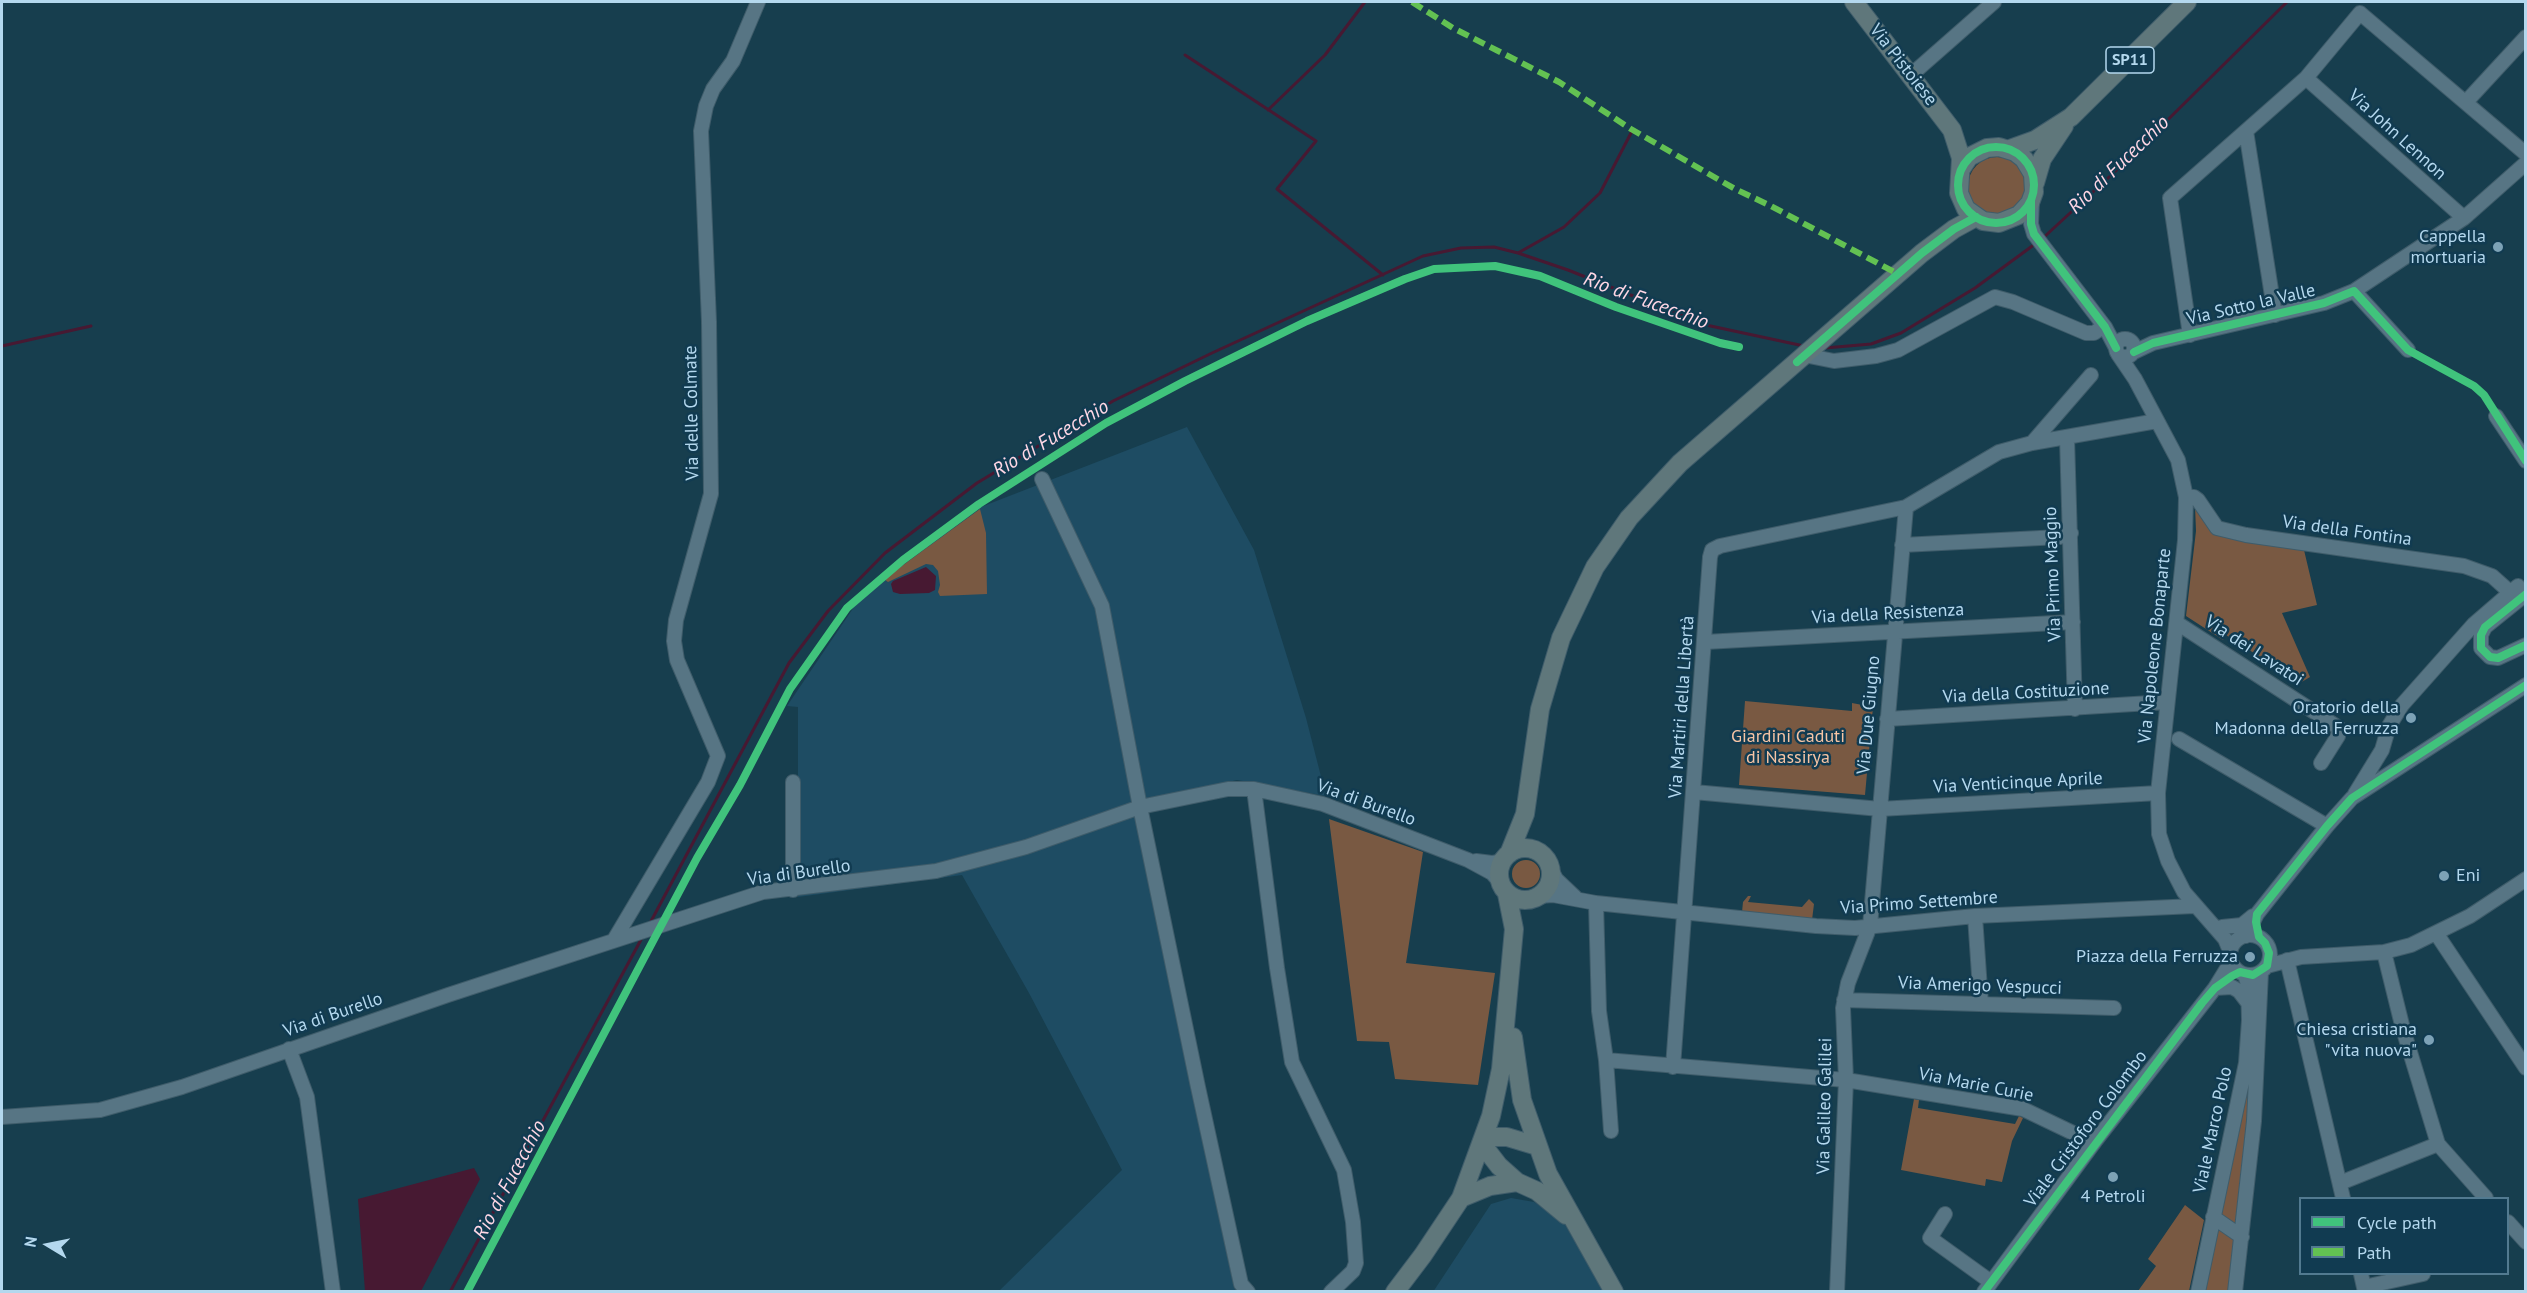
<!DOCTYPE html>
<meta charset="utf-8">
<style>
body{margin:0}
#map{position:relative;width:2527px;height:1293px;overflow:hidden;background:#173e4e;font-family:"PT Sans",sans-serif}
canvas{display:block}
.frame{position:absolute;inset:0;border:3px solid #b4d8ee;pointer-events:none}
.legend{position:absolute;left:2299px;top:1197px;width:210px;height:78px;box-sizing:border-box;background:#113b51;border:2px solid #527a90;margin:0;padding:8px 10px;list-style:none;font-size:18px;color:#b4d8ee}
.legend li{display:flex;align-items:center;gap:12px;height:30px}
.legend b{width:30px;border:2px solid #527a90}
.north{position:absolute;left:18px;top:1215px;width:60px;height:60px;-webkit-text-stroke:4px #113b51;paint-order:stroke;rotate:280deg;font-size:16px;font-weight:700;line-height:24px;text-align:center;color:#b4d8ee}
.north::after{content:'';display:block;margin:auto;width:21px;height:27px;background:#b4d8ee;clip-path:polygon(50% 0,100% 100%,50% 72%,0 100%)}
</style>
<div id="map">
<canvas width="2527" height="1293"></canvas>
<div class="frame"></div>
<ul class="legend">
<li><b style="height:8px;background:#40c37c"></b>Cycle path</li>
<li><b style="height:8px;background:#63c152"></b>Path</li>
</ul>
<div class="north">N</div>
</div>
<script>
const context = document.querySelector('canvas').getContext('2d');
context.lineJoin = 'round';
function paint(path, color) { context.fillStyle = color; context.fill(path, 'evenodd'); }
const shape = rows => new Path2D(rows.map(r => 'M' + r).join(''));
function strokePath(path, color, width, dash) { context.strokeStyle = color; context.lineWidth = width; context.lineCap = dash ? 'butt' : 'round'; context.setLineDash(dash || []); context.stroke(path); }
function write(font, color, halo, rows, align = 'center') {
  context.font = font + ' "PT Sans",sans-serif'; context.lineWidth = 5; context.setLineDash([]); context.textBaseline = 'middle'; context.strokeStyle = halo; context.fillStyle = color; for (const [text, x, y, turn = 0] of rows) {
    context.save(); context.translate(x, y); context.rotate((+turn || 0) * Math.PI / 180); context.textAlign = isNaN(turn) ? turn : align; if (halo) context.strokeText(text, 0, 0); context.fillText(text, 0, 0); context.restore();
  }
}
paint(shape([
 [1187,427,1254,550,1306,718,1326,796,1237,780,1133,803,1234,1288,1237,1291,999,1291,1122,1170,1029,993,962,875,798,897,798,707,787,706,856,604,945,532,981,507],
 [1511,1198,1534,1202,1562,1220,1605,1291,1433,1292,1491,1204]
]), '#1e4c63');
paint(shape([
 '1968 186a29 29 0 1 1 58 0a29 29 0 1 1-58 0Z',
 [2195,506,2247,541,2304,550,2317,605,2282,613,2310,677,2300,683,2226,635,2223,640,2186,616,2196,531],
 [980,509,986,533,987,594,940,596,938,592,940,585,938,571,933,565,926,564,888,582,884,579],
 [1745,701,1852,711,1852,703,1873,707,1865,795,1739,785],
 [1329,819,1423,852,1406,963,1495,973,1478,1085,1395,1079,1389,1042,1357,1041],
 '1512 874a14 14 0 1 1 28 0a14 14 0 1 1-28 0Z',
 [1748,896,1751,896,1748,902,1802,907,1809,899,1814,904,1812,920,1742,912,1743,902],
 [2252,1068,2236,1225,2217,1212],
 [1914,1099,1919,1100,1918,1108,2015,1124,2019,1116,2023,1118,2012,1141,2002,1182,1986,1179,1985,1186,1901,1170],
 [2185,1205,2204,1220,2189,1291,2138,1291,2156,1266,2148,1259],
 [2215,1225,2234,1238,2228,1291,2201,1292]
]), '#795942');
paint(shape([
 [926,567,936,576,935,590,929,593,900,594,893,592,891,584,893,581],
 [474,1168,480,1179,421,1291,365,1291,358,1199]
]), '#471932');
strokePath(shape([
 [1185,55,1316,141,1277,189,1383,275],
 [1268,110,1325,55,1365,2],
 [2043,238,2120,167,2287,2],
 [1518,253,1564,227,1600,193,1631,133],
 [2,346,91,326],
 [1825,348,1871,344,1901,333,1975,288,2035,244],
 [649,925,789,663,828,611,885,553,977,483,1113,401,1212,353,1423,256,1461,248,1494,247,1518,253,1568,270,1706,325,1804,346],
 [450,1292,643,936]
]), '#471932', 3);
const minor = shape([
 [1911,75,1994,2],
 [2306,78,2464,218],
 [2466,102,2526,37],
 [2246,131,2275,315],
 [2032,200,2031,224,2034,234,2105,327,2116,348],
 [2354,291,2408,350],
 [2190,335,2170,198,2306,78,2360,13,2526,154],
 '2116 348a9 9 0 1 1 18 0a9 9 0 1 1-18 0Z',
 [2134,352,2153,343,2324,303,2354,291,2464,218,2526,163],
 [2118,354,2135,379,2178,460,2186,497,2185,540,2158,793,2159,834,2168,861,2184,892,2225,939,2230,951],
 [1804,355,1834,361,1876,356,1898,350,1995,297,2013,302,2086,333,2094,333,2104,326],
 [2496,416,2526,461],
 [2067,438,2075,709],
 [2032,443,2091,375],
 [1042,479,1102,606,1140,807,1198,1087,1241,1284,1248,1292],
 [2186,497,2194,497,2198,500,2217,528,2246,535,2464,566,2492,576,2511,593],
 [1902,545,2060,537,2071,533],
 [2526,594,2485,627,2481,635,2481,648,2490,657,2498,658,2526,645],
 [2177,623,2339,728,2338,736,2321,763],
 [1705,642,2073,622],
 [1887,719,2167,702],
 [2179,739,2327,826],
 [793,782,793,890],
 [1254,789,1277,968,1292,1062,1344,1170,1353,1222,1356,1263,1353,1271,1331,1292],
 [1694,792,1880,809,2158,793],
 [2355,794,2382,750,2389,726,2402,705,2474,624,2518,586],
 [1476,861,1492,863,1502,861],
 [1548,863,1556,879,1575,897],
 [1539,896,1553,895,1596,903,1816,926,1855,928,1975,916,2195,906],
 [1596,903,1599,1011,1606,1060,1611,1131],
 [1975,916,1981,1004],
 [2222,927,2242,925,2253,916],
 [2436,933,2526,1068],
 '2230 955a20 20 0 1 1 40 0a20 20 0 1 1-40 0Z',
 [2246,936,2257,914,2327,826,2352,798,2526,685],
 [614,940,708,782,718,756,677,660,674,641,676,620,711,494,709,322,701,131,706,106,713,89,733,61,758,2],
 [2384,952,2403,1029,2438,1144,2486,1198],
 [2287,960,2343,1198],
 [2267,966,2301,957,2384,952,2411,945,2470,916,2526,879],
 [2215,988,2232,987,2239,991,2249,1004],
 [1844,1000,2114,1008],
 [289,1049,307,1097,333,1292],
 [1606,1060,1846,1080,2023,1109,2094,1143],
 [1673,1067,1710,557,1712,550,1720,546,1906,507,1999,452,2032,443,2157,421],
 [2,1117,100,1110,182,1087,448,995,763,892,936,871,1026,847,1140,807,1228,789,1254,789,1323,804,1468,860,1492,873,1499,881],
 [2340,1183,2438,1144],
 [1945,1214,1930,1238,1991,1282],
 [2213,1217,2242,1237],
 [2508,1222,2526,1242],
 [2361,1274,2365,1292],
 [2364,1287,2423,1274],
 [1837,1292,1846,1080,1843,1008,1848,983,1870,926,1906,507],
 [1984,1292,2096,1140,2215,988,2231,962],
 [2198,1292,2246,1063,2249,1020,2248,984,2245,975],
 [2235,1292,2254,1121,2261,972]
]);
const major = shape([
 [1854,2,1952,130,1961,158,1959,193,1966,209,1983,221,1999,223,2019,215,2030,203,2034,192,2033,174,2024,159,2015,152,1999,147,1987,148,1969,157,1961,169],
 [2010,149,2035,140,2071,117,2187,2],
 [2035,183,2042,159,2064,126],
 '1499 874a26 26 0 1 1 52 0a26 26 0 1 1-52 0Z',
 [1509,854,1525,814,1540,709,1561,638,1595,567,1629,518,1680,463,1922,253,1954,229,1976,217],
 [1513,1037,1522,1100,1548,1174,1614,1292],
 [1482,1144,1493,1137,1507,1137,1537,1146],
 [1482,1144,1499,1166,1517,1182],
 [1461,1198,1490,1186,1517,1182,1537,1191,1566,1215],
 [1395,1292,1423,1255,1461,1198,1491,1116,1501,1069,1514,929,1507,894]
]);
strokePath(minor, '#3f5c6a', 16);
strokePath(major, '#3f5c6a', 20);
strokePath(minor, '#577584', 14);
strokePath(major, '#5f777b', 18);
strokePath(shape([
 [1412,2,1453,28,1559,82,1631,129,1735,189,1771,206,1898,274]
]), '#63c152', 6, [12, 6]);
strokePath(shape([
 '1958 185a38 38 0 1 1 76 0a38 38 0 1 1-76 0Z',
 [2031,201,2031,224,2034,234,2105,327,2116,348],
 [2134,352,2153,343,2324,303,2354,291,2408,350,2474,386,2484,395,2526,461],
 [1797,362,1922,253,1954,229,1976,217],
 [2526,594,2485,627,2481,635,2481,648,2490,657,2498,658,2526,645],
 [467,1292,697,858,740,785,790,689,847,608,903,560,979,504,1106,423,1185,381,1307,321,1405,279,1434,269,1495,266,1540,276,1616,307,1720,343,1739,347],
 [1984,1292,2202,1003,2215,988,2232,976,2240,972,2253,975,2267,966,2269,953,2265,943,2259,937,2256,922,2257,914,2327,826,2352,798,2526,685]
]), '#40c37c', 8);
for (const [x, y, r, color] of [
 [2498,247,6,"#7da2b6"],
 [2411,718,6,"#7da2b6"],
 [2444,876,6,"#7da2b6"],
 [2250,957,6,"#7da2b6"],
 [2429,1040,6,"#7da2b6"],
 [2113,1177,6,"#7da2b6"]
]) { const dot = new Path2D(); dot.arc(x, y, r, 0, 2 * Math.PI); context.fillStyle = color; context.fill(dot); strokePath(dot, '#113b51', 2); }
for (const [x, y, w] of [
 [2130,60,48]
]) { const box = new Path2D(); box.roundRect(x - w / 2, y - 13, w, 26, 4.5); context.fillStyle = '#113b51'; context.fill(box); strokePath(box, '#b4d8ee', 1.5); }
write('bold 16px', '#b4d8ee', null, [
 ["SP11",2130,60]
]);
write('18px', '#b4d8ee', '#113b51', [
 ["Via Pistoiese",1903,65,52],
 ["Via John Lennon",2397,135,42],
 ["Via Sotto la Valle",2251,305,-13],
 ["Via delle Colmate",692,413,-91],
 ["Via della Fontina",2347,531,8],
 ["Via Primo Maggio",2053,574,-92],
 ["Via della Resistenza",1888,614,-3],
 ["Via Napoleone Bonaparte",2155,646,-84],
 ["Via dei Lavatoi",2254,651,33],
 ["Via della Costituzione",2026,693,-3],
 ["Via Martiri della Libertà",1682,707,-86],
 ["Via Due Giugno",1869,715,-85],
 ["Via Venticinque Aprile",2018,783,-3],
 ["Via di Burello",1366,803,20],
 ["Via di Burello",799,873,-8],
 ["Via Primo Settembre",1919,903,-4],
 ["Via Amerigo Vespucci",1980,986,2],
 ["Via di Burello",333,1015,-19],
 ["Via Marie Curie",1976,1085,11],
 ["Via Galileo Galilei",1825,1106,-89],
 ["Viale Cristoforo Colombo",2086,1129,-53],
 ["Viale Marco Polo",2213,1130,-78]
]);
write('18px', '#b4d8ee', '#113b51', [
 ["Cappella",2486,237],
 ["mortuaria",2486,258],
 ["Oratorio della",2399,708],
 ["Madonna della Ferruzza",2399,729],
 ["Eni",2456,876,"left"],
 ["Piazza della Ferruzza",2238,957],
 ["Chiesa cristiana",2417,1030],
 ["\"vita nuova\"",2417,1051],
 ["4 Petroli",2113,1197,"center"]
], 'right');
write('18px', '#f7c5a5', '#113b51', [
 ["Giardini Caduti",1788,737],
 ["di Nassirya",1788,758]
]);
write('italic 20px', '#ffd7e5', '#113b51', [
 ["Rio di Fucecchio",2119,165,-44],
 ["Rio di Fucecchio",1646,301,20],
 ["Rio di Fucecchio",1051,439,-31],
 ["Rio di Fucecchio",510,1180,-62]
]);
</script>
